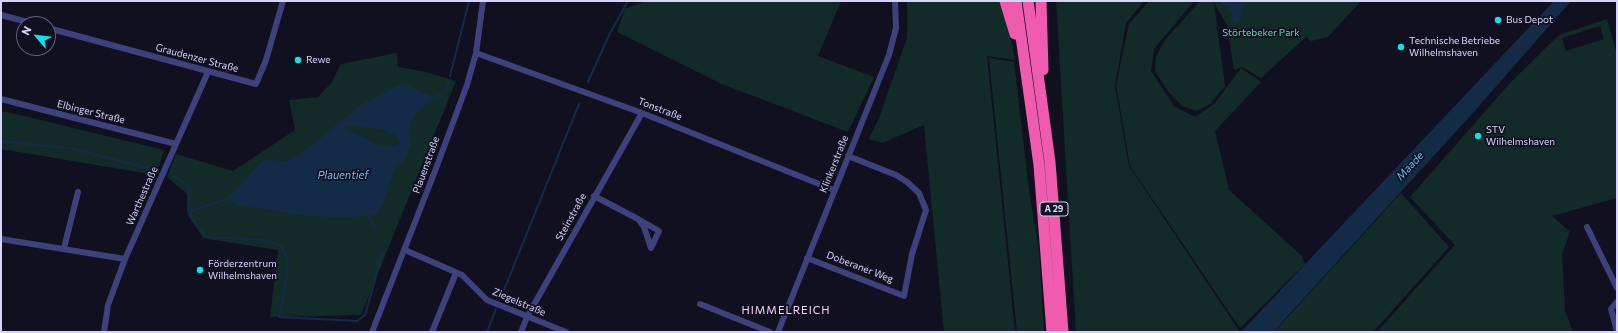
<!DOCTYPE html>
<meta charset="utf-8">
<style>
body{margin:0}
#map{position:relative;width:1618px;height:333px;overflow:hidden;background:#111021;font-family:Commissioner,sans-serif}
canvas{display:block}
.frame{position:absolute;inset:0;border:2px solid #d6d4fb;pointer-events:none}
.north{position:absolute;left:16px;top:16px;width:40px;height:40px;box-sizing:border-box;background:#111021;border:1px solid #605e78;border-radius:50%;rotate:298deg;font-size:11px;font-weight:700;line-height:16px;text-align:center;color:#d6d4fb}
.north::after{content:'';display:block;margin:auto;width:14px;height:18px;background:#16dfe5;clip-path:polygon(50% 0,100% 100%,50% 72%,0 100%)}
</style>
<div id="map">
<canvas width="1618" height="333"></canvas>
<div class="frame"></div>
<div class="north">N</div>
</div>
<script>
const context = document.querySelector('canvas').getContext('2d');
context.lineJoin = 'round';
function paint(path, color) { context.fillStyle = color; context.fill(path, 'evenodd'); }
const shape = rows => new Path2D(rows.map(r => 'M' + r).join(''));
function strokePath(path, color, width, dash) { context.strokeStyle = color; context.lineWidth = width; context.lineCap = dash ? 'butt' : 'round'; context.setLineDash(dash || []); context.stroke(path); }
function write(font, color, halo, rows, align = 'center') {
  context.font = font + ' Commissioner,sans-serif'; context.lineWidth = 3.5; context.setLineDash([]); context.textBaseline = 'middle'; context.strokeStyle = halo; context.fillStyle = color; for (const [text, x, y, turn = 0] of rows) {
    context.save(); context.translate(x, y); context.rotate((+turn || 0) * Math.PI / 180); context.textAlign = isNaN(turn) ? turn : align; if (halo) context.strokeText(text, 0, 0); context.fillText(text, 0, 0); context.restore();
  }
}
paint(shape([
 [645,1,841,1,818,56,874,77,848,132,722,84,617,32,625,9],
 [907,1,1000,1,1007,18,1015,60,987,56,1015,332,944,332,924,125,882,143,869,139,879,118,907,38],
 [1056,1,1144,1,1126,23,1115,86,1129,166,1240,332,1076,332],
 [1149,1,1194,1,1154,49,1151,71,1175,107,1195,117,1215,103,1241,68,1261,82,1215,131,1229,190,1302,256,1305,264,1240,328,1130,166,1116,85,1129,24],
 [1200,1,1211,1,1214,3,1225,86,1210,104,1196,111,1182,106,1167,90,1155,71,1156,57,1165,40],
 [1213,1,1361,1,1328,37,1311,41,1306,37,1261,78,1242,67,1234,70,1227,25],
 [1607,19,1617,55,1617,198,1552,216,1570,232,1562,254,1565,311,1573,332,1377,332,1455,245,1410,197,1510,83,1559,35],
 [1600,26,1604,39,1566,51,1562,38],
 [397,53,398,67,426,72,456,81,361,315,270,317,278,250,203,238,188,215,187,194,167,177,176,154,233,171,295,130,289,100,318,97,332,82,341,64],
 [989,58,1014,62,1029,190,1039,251,1044,332,1017,332],
 [1,111,24,116,164,150,156,175,1,149],
 [1401,193,1449,247,1373,332,1274,332]
]), '#132b28');
paint(shape([
 [1220,1,1245,1,1240,20,1236,23,1231,18,1232,13],
 [1554,1,1571,1,1471,115,1273,332,1241,332],
 [403,83,435,98,414,114,409,131,412,144,404,159,393,172,384,201,377,214,346,218,310,216,236,205,227,199,265,159,286,162,305,151,361,105],
 [349,125,383,130,395,135,399,140,399,144,389,147,376,144,345,128,345,126]
]), '#142b47');
strokePath(shape([
 [450,76,469,1],
 [588,82,610,33,628,1],
 [435,98,446,90,448,82],
 [1,141,74,149,158,171],
 [174,176,190,187,188,210,191,211],
 [227,199,191,211,191,218,207,237,267,240,283,248,288,263,285,288,279,317,357,321,365,315,383,252],
 [368,215,376,229],
 [502,295,579,104],
 [487,332,496,309]
]), '#142b47', 2);
strokePath(shape([
 [1,15,35,24],
 [48,28,256,84,266,60,283,1],
 [476,53,642,113,834,190],
 [1,99,176,144],
 [594,196,638,219,644,227,651,248,659,231,638,219],
 [1587,227,1617,288],
 [1,239,125,259],
 [64,248,78,192],
 [405,250,462,275,487,300,566,332],
 [807,258,904,296,912,254,926,210,919,193,907,182,896,175,848,156],
 [1617,302,1611,309,1617,331],
 [700,304,770,332],
 [104,332,108,305,125,259,208,72],
 [372,332,435,171,467,85,476,53,483,1],
 [432,332,456,273],
 [521,332,527,317,642,113],
 [778,332,889,55,896,28,895,1]
]), '#3f417c', 6);
strokePath(shape([
 [1005,1,1015,34],
 [1016,1,1039,165,1052,332],
 [1028,1,1050,162,1063,332],
 [1041,1,1043,70]
]), '#ef5bad', 11);
for (const [x, y, r, color] of [
 [1498,20,4,"#16dfe5"],
 [1401,47,4,"#16dfe5"],
 [298,60,4,"#16dfe5"],
 [1478,136,4,"#16dfe5"],
 [200,270,4,"#16dfe5"]
]) { const dot = new Path2D(); dot.arc(x, y, r, 0, 2 * Math.PI); context.fillStyle = color; context.fill(dot); strokePath(dot, '#111021', 1.5); }
for (const [x, y, w] of [
 [1054,209,28]
]) { const box = new Path2D(); box.roundRect(x - w / 2, y - 7, w, 14, 3); context.fillStyle = '#111021'; context.fill(box); strokePath(box, '#d6d4fb', 1); }
write('bold 9px', '#d6d4fb', null, [
 ["A 29",1054,209]
]);
write('10px', '#d6d4fb', '#111021', [
 ["Bus Depot",1506,20],
 ["Technische Betriebe",1409,41],
 ["Wilhelmshaven",1409,53],
 ["Rewe",306,60],
 ["STV",1486,130],
 ["Wilhelmshaven",1486,142],
 ["Förderzentrum",208,264],
 ["Wilhelmshaven",208,276]
], 'left');
write('10px', '#67d4b1', '#111021', [
 ["Störtebeker Park",1261,33]
]);
write('10px', '#d6d4fb', '#111021', [
 ["Graudenzer Straße",197,58,15],
 ["Tonstraße",660,109,21],
 ["Elbinger Straße",91,112,14],
 ["Klinkerstraße",834,164,-68],
 ["Plauenstraße",426,165,-70],
 ["Warthestraße",142,196,-66],
 ["Steinstraße",571,217,-61],
 ["Doberaner Weg",860,267,21],
 ["Ziegelstraße",519,302,23]
]);
write('italic 11px', '#6cbdf1', '#111021', [
 ["Maade",1410,166,-47],
 ["Plauentief",343,175]
]);
context.letterSpacing = '1px';
write('11px', '#fbd6f0', '#111021', [
 ["HIMMELREICH",786,310]
]);
context.letterSpacing = '0px';
</script>
